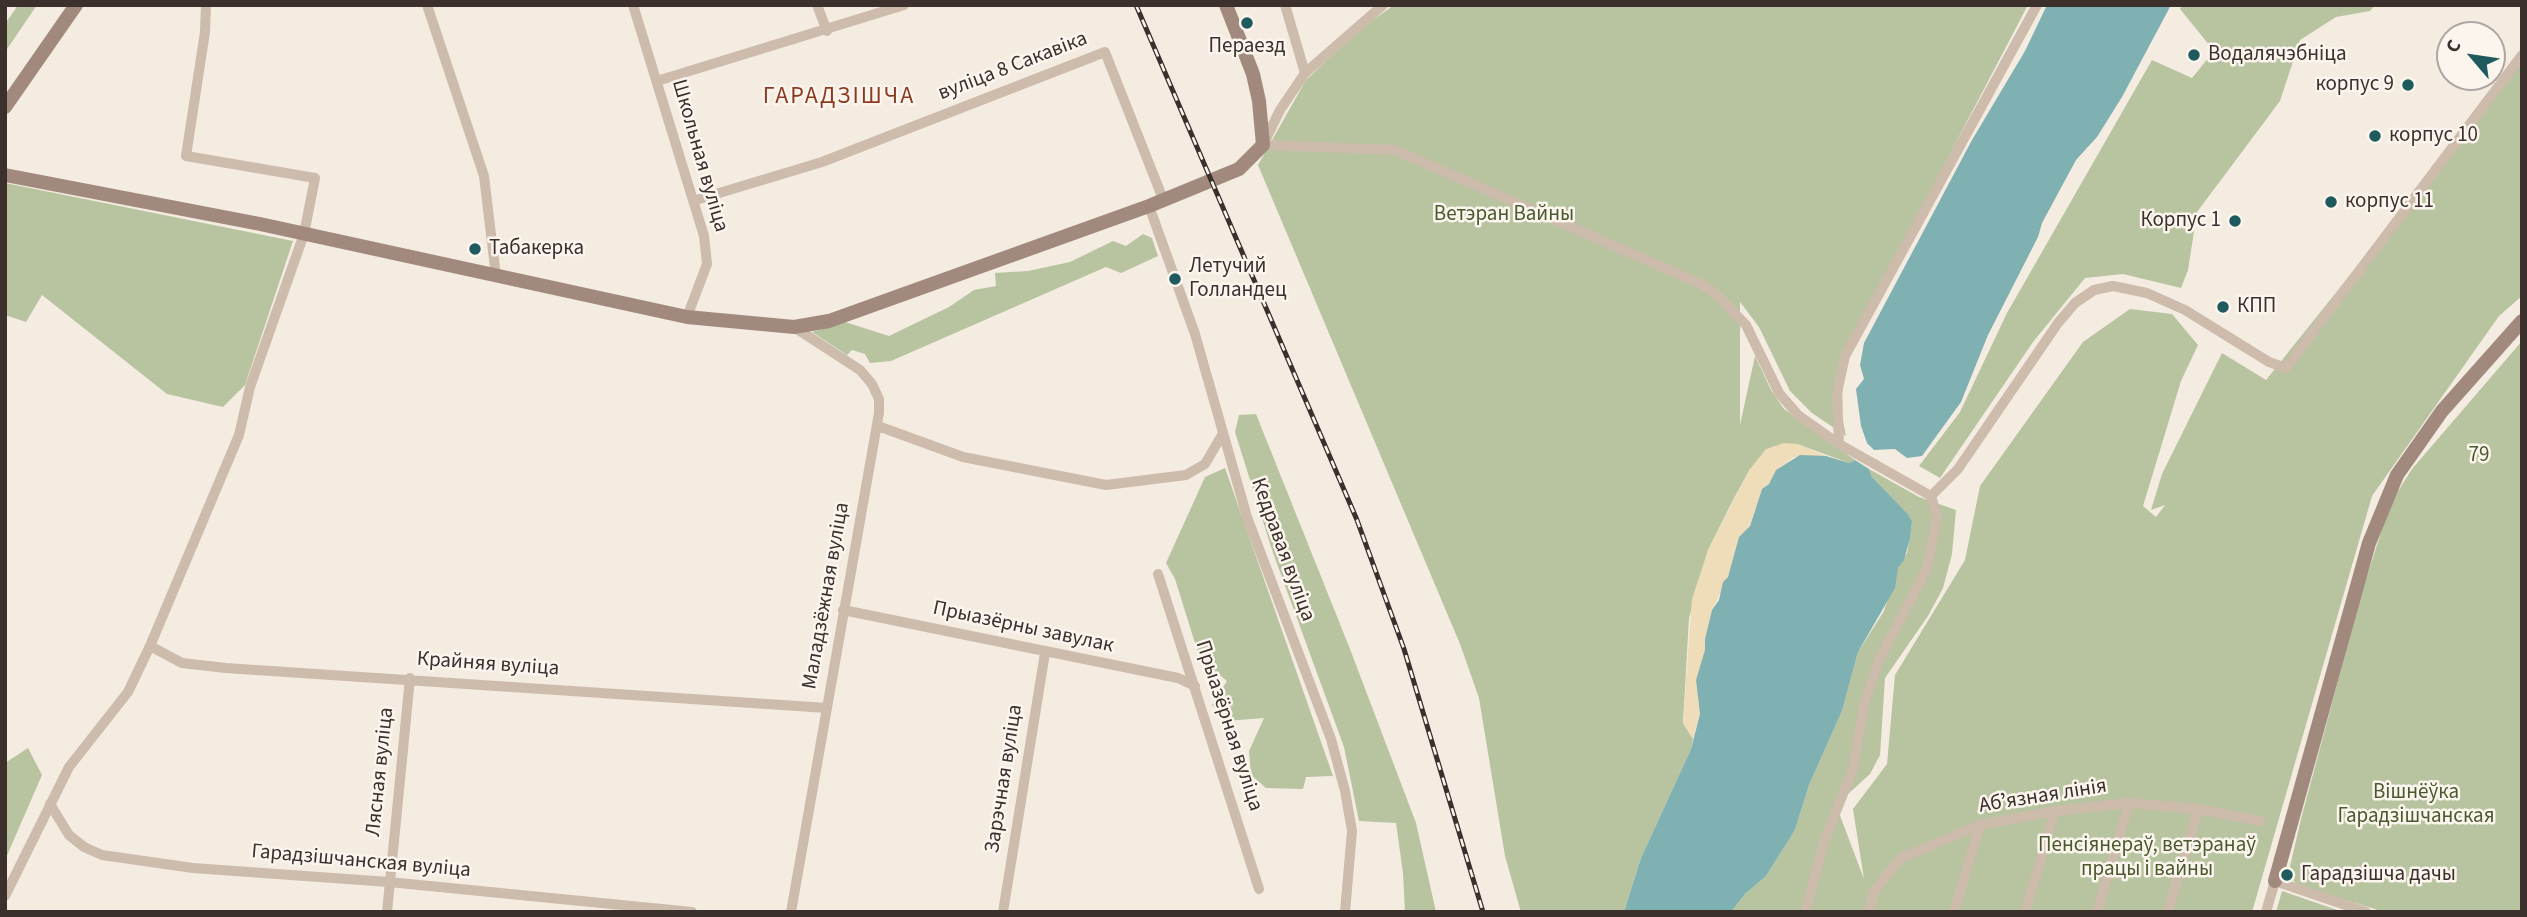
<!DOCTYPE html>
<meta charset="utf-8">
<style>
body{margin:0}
#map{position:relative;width:2527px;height:917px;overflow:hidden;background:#f4ebe1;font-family:"Source Sans 3",sans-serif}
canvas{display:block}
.frame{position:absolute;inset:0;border:7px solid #3b302b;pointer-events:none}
.north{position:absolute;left:2436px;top:21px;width:70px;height:70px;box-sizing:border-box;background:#fbf5ee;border:2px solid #aea6a0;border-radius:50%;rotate:299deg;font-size:19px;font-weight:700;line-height:28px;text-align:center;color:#3b302b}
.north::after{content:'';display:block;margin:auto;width:24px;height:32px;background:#1f5a5e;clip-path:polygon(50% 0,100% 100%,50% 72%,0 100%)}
</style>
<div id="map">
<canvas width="2527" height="917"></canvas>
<div class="frame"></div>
<div class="north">С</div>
</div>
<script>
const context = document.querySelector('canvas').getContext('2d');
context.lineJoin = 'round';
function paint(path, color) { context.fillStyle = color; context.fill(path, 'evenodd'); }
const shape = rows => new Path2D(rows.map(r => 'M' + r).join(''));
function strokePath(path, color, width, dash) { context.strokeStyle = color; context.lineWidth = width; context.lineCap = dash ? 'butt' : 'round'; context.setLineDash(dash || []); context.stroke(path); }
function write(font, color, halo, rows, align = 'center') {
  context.font = font + ' "Source Sans 3",sans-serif'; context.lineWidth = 5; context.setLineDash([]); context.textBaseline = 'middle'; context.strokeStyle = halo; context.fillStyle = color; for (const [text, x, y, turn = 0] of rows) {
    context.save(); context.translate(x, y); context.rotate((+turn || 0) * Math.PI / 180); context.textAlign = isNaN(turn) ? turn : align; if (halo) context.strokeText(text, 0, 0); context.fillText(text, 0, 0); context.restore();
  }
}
paint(shape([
 [18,5,37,5,5,52,5,24],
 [1394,5,2028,5,1843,358,1842,416,1846,436,1812,413,1790,391,1759,327,1740,302,1740,425,1755,356,1771,390,1784,409,1855,460,1849,463,1797,444,1750,469,1733,500,1708,550,1689,618,1683,723,1693,739,1691,749,1641,858,1624,912,1521,912,1505,856,1479,698,1460,644,1258,165,1306,80,1359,30],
 [2182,5,2375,5,2370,11,2336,17,2300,40,2280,101,2197,212,2188,270,2181,288,2123,274,2085,278,2033,342,1940,478,1919,466,1960,412,2007,313,2152,60,2192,78,2214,51,2180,9],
 [2522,60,2522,296,2499,316,2372,496,2252,912,1731,912,1745,894,1766,876,1795,830,1809,785,1842,711,1858,652,1884,611,1898,568,1907,553,1912,523,1908,514,1872,477,1869,469,1919,497,1956,510,1952,554,1943,588,1928,616,1885,678,1880,755,1870,774,1836,805,1864,879,1853,809,1887,764,1895,675,1965,560,1980,486,2083,342,2130,309,2172,314,2198,345,2181,381,2143,506,2156,517,2165,505,2151,510,2162,474,2222,353,2266,380],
 [5,183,293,241,245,385,223,407,167,394,42,295,26,322,5,315],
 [1143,234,1152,238,1158,256,1121,273,1106,267,891,361,870,363,865,354,852,350,847,355,812,332,845,322,889,336,949,307,974,290,996,286,995,273,1028,271,1070,262,1113,241,1126,246],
 [2522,341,2522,912,2384,912,2298,885,2288,875,2301,819,2361,595,2390,504,2412,469],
 [1256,414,1350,649,1416,823,1436,912,1405,912,1403,873,1396,823,1359,821,1344,747,1272,550,1235,432,1239,415],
 [1225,468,1333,776,1306,777,1303,789,1266,788,1251,775,1249,751,1264,718,1226,721,1212,705,1227,681,1200,659,1175,579,1166,563,1205,477],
 [28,748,42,775,5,860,5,763],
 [2282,891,2343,912,2276,912]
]), '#b8c4a0');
paint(shape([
 [1784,443,1797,444,1826,456,1794,457,1776,470,1769,484,1762,489,1747,532,1739,538,1728,577,1712,610,1705,639,1706,650,1696,680,1700,714,1693,739,1683,723,1692,599,1708,550,1750,469,1766,449]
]), '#efdcb8');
paint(shape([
 [2047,5,2171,5,2122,97,2097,137,2076,160,2042,223,2038,237,1988,335,1961,402,1922,456,1907,458,1895,449,1874,450,1867,443,1861,426,1856,389,1864,379,1860,365,1864,343,1972,140,2025,51],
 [1800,455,1826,456,1849,463,1855,460,1869,469,1872,477,1908,514,1912,522,1910,538,1904,560,1898,568,1895,588,1858,652,1842,711,1809,785,1795,830,1766,876,1745,894,1731,912,1624,912,1641,858,1691,749,1700,714,1696,680,1705,650,1705,639,1712,610,1719,600,1723,582,1728,577,1739,537,1750,526,1762,489,1769,484,1776,470]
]), '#7fb0b2');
strokePath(shape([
 [427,5,484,176,496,276],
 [633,5,704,236,707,264,687,317],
 [817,5,827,31],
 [1285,5,1305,73],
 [1383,5,1305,73,1280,110,1263,145,1395,150,1701,284,1716,294,1746,325,1779,393,1798,415,1839,444,1931,496,1958,469,2058,323,2075,303,2094,290,2113,286,2147,293,2185,310,2269,362,2286,368,2522,55],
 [657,81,904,5],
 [696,200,822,162,1105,52,1163,199],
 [1149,206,1195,334,1247,517,1331,739,1345,791,1352,831,1345,912],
 [878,426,963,457,1106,485,1186,475,1205,464,1222,435],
 [1839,444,1837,393,1845,356,2037,5],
 [1158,574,1259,889],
 [843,610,1178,678,1195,686],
 [150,646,182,663,226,668,827,708],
 [50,804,69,835,84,847,102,855,193,868,389,882,692,912],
 [5,896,69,767,128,692,150,646,239,435,250,387,304,234,315,178,186,156,205,32,206,5],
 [387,912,410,678],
 [791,912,879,413,879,399,872,384,860,370,794,327],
 [1003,912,1045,653],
 [1805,912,1825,839,1853,769,1864,705,1879,660,1927,568,1937,517,1931,496],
 [1869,912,1874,891,1901,858,1980,825,2055,811,2129,803,2198,809,2260,821],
 [1954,912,1980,825],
 [2025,912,2055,811],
 [2097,912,2129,803],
 [2168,912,2198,809],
 [2266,912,2275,881,2366,912]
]), '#cdbbac', 10);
strokePath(shape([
 [5,107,76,5],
 [5,175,260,224,687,317,794,327,829,321,1149,206,1239,169,1263,145,1259,101,1253,74,1226,5],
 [2275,881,2369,543,2397,475,2442,411,2522,321]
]), '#a18a7d', 14);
const rail = shape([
 [1136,5,1357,520,1404,649,1483,912]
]);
strokePath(rail, '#3b302b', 5);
strokePath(rail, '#fbf5ee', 2.5, [8]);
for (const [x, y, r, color] of [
 [1247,23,7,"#1f5a5e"],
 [2194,55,7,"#1f5a5e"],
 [2408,85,7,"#1f5a5e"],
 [2375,136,7,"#1f5a5e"],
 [2331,202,7,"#1f5a5e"],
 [2235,221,7,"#1f5a5e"],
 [475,249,7,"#1f5a5e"],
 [1175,279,7,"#1f5a5e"],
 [2223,307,7,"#1f5a5e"],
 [2287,875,7,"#1f5a5e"]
]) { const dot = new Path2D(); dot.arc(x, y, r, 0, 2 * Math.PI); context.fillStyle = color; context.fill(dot); strokePath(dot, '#fbf5ee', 2.5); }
write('21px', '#3b302b', '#fbf5ee', [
 ["Пераезд",1247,47,"center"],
 ["Водалячэбніца",2208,55],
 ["корпус 9",2394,85,"right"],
 ["корпус 10",2389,136],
 ["корпус 11",2345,202],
 ["Корпус 1",2221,221,"right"],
 ["Табакерка",489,249],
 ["Летучий",1189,267],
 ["Голландец",1189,291],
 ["КПП",2237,307],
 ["Гарадзішча дачы",2301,875]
], 'left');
write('21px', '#3b302b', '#fbf5ee', [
 ["вуліца 8 Сакавіка",1013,67,-21],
 ["Школьная вуліца",699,156,74],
 ["Кедравая вуліца",1282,550,70],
 ["Маладзёжная вуліца",827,596,-80],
 ["Прыазёрны завулак",1023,628,12],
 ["Крайняя вуліца",488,665,4],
 ["Прыазёрная вуліца",1228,726,72],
 ["Лясная вуліца",381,772,-84],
 ["Зарэчная вуліца",1005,779,-81],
 ["Абʼязная лінія",2043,797,-9],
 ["Гарадзішчанская вуліца",361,862,5]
]);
write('21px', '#4a5a2e', '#fbf5ee', [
 ["Ветэран Вайны",1504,215],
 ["79",2479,456],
 ["Вішнёўка",2416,793],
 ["Гарадзішчанская",2416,817],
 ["Пенсіянераў, ветэранаў",2147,846],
 ["працы і вайны",2147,870]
]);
context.letterSpacing = '2px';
write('24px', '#8c3b22', '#fbf5ee', [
 ["ГАРАДЗІШЧА",839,98]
]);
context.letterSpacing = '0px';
</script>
